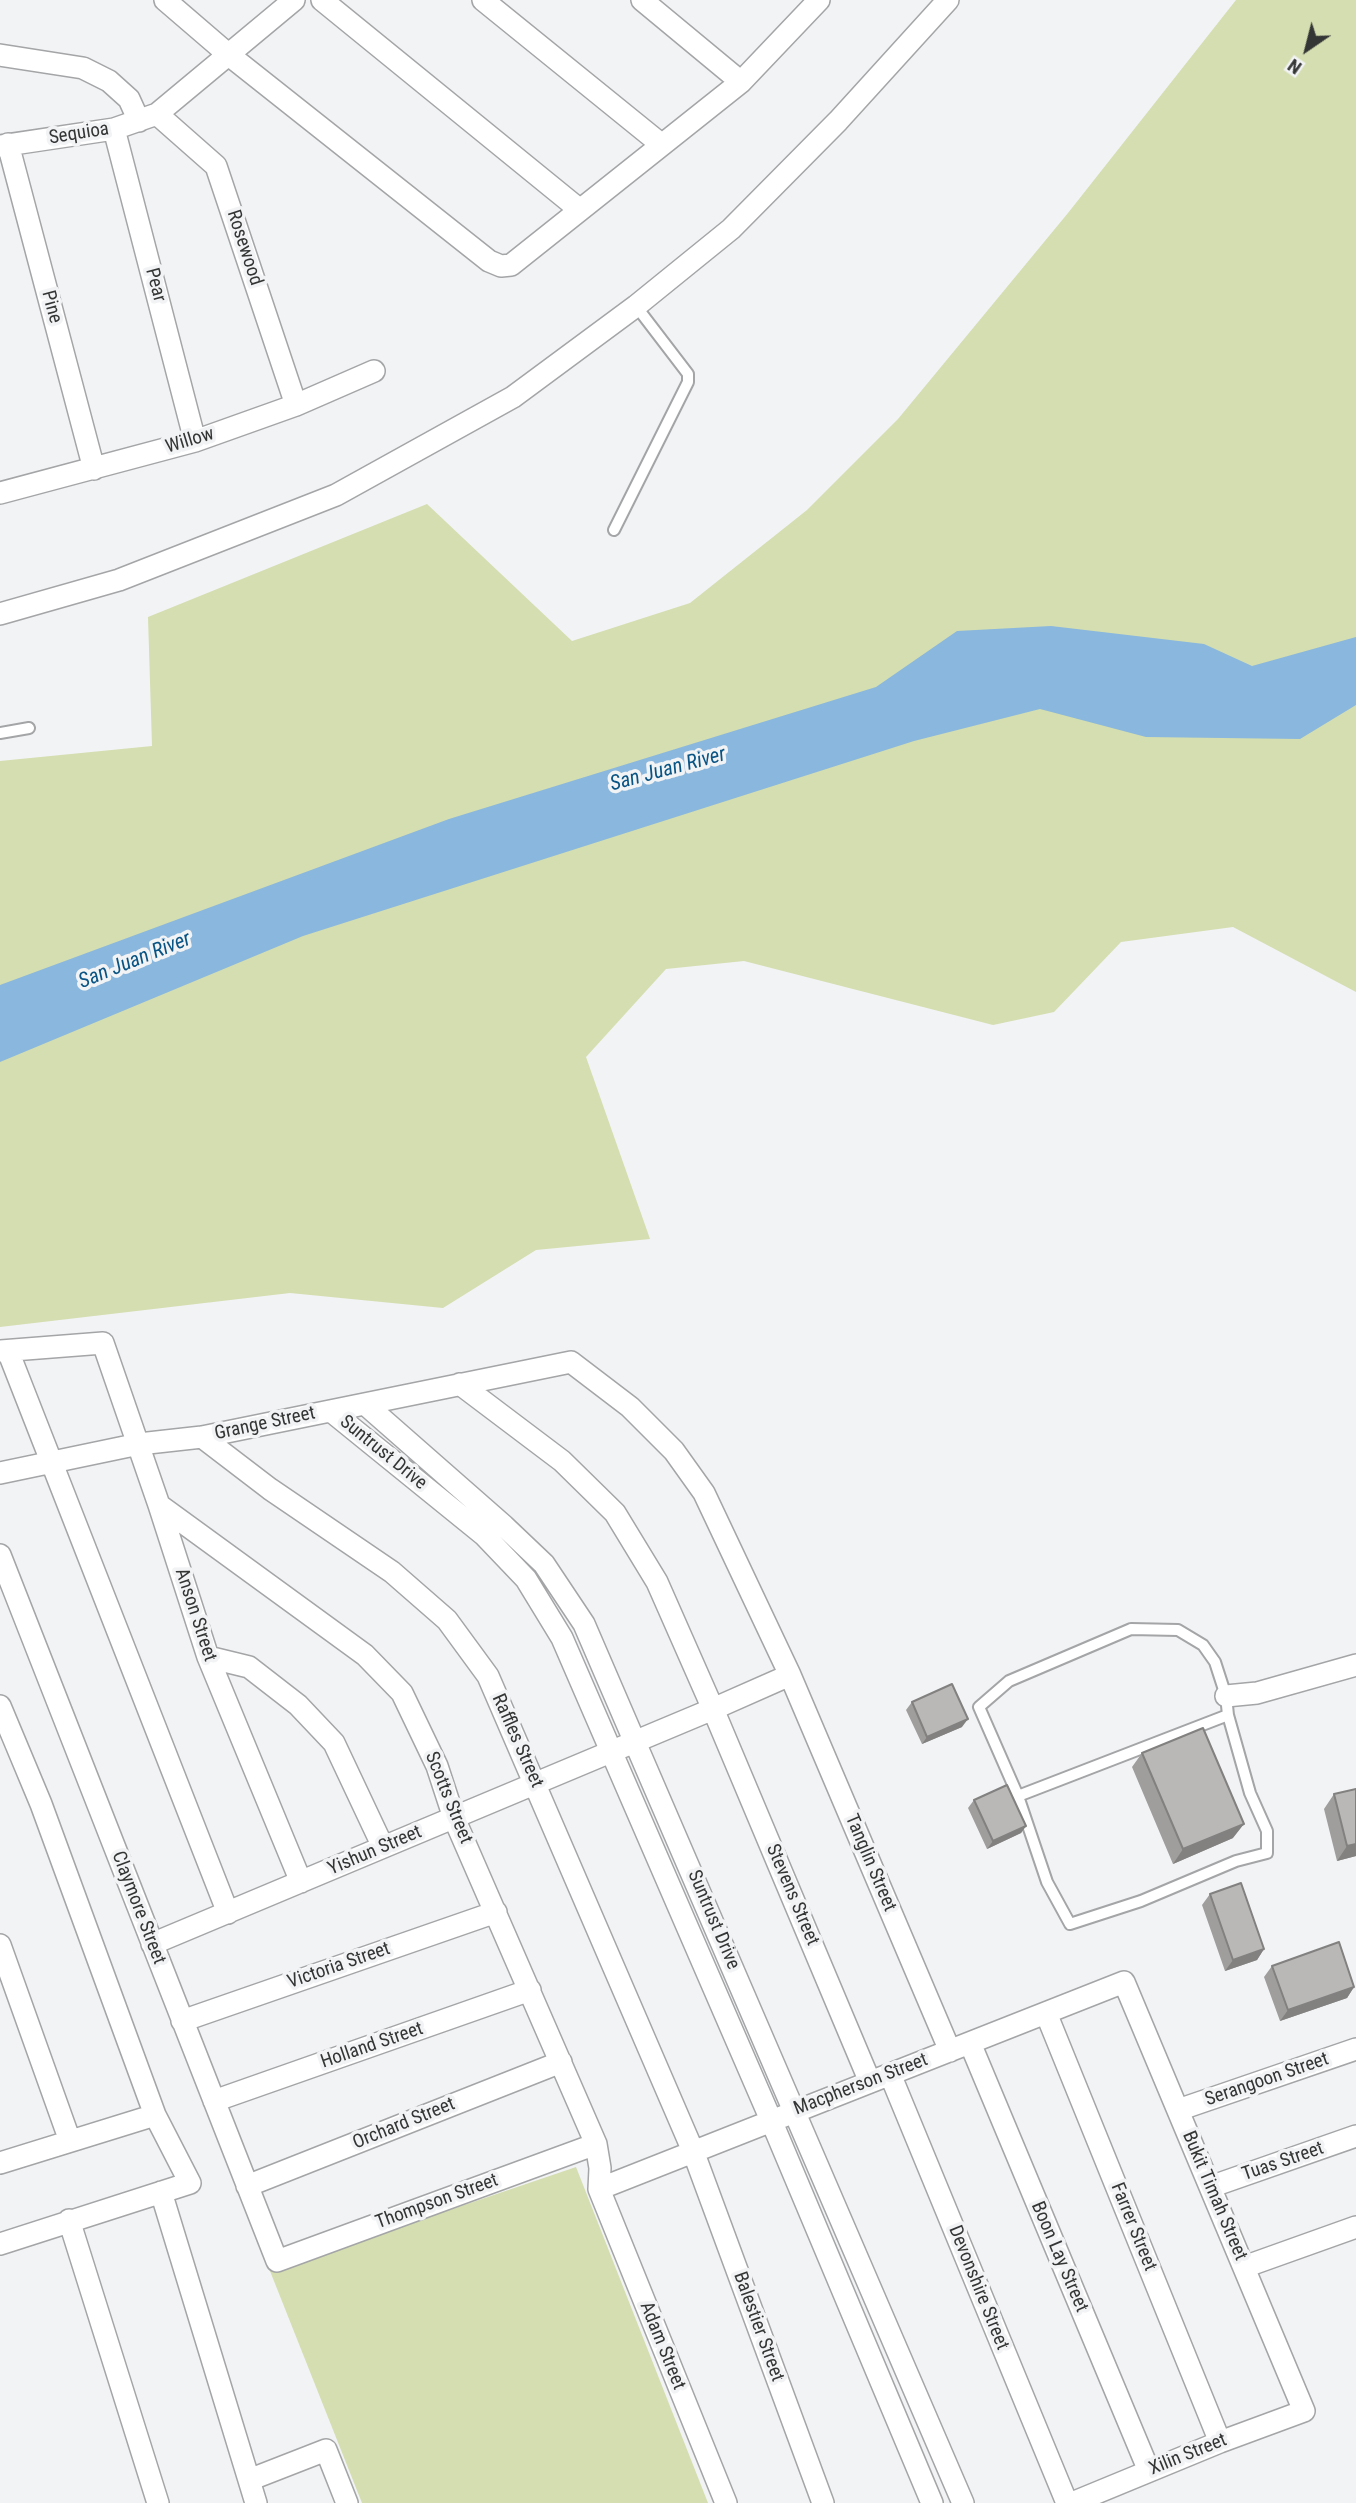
<!DOCTYPE html>
<style>
body{margin:0}
#map{position:relative;width:1356px;height:2503px;overflow:hidden;background:#f2f3f5;font-family:"Roboto Condensed",sans-serif}
canvas{display:block}
.north{position:absolute;left:1272px;top:14px;width:70px;height:70px;-webkit-text-stroke:5px #f2f3f5;paint-order:stroke;rotate:215deg;font-size:19px;font-weight:700;line-height:28px;text-align:center;color:#343535}
.north::after{content:'';display:block;margin:auto;width:24px;height:32px;background:#343535;clip-path:polygon(50% 0,100% 100%,50% 72%,0 100%)}
</style>
<div id="map">
<canvas width="1356" height="2503"></canvas>
<div class="north">N</div>
</div>
<script>
const context = document.querySelector('canvas').getContext('2d');
context.lineJoin = 'round';
function paint(path, color) { context.fillStyle = color; context.fill(path, 'evenodd'); }
const shape = rows => new Path2D(rows.map(r => 'M' + r).join(''));
function strokePath(path, color, width, dash) { context.strokeStyle = color; context.lineWidth = width; context.lineCap = dash ? 'butt' : 'round'; context.setLineDash(dash || []); context.stroke(path); }
function write(font, color, halo, rows, align = 'center') {
  context.font = font + ' "Roboto Condensed",sans-serif'; context.lineWidth = 7; context.setLineDash([]); context.textBaseline = 'middle'; context.strokeStyle = halo; context.fillStyle = color; for (const [text, x, y, turn = 0] of rows) {
    context.save(); context.translate(x, y); context.rotate((+turn || 0) * Math.PI / 180); context.textAlign = isNaN(turn) ? turn : align; if (halo) context.strokeText(text, 0, 0); context.fillText(text, 0, 0); context.restore();
  }
}
paint(shape([
 [1236,0,1356,0,1356,992,1233,927,1121,942,1054,1012,993,1025,744,961,666,969,586,1057,650,1239,536,1250,443,1308,290,1293,0,1327,0,761,152,746,148,617,427,504,572,641,690,603,807,510,898,419,1068,213],
 [576,2167,708,2503,362,2503,270,2271]
]), '#d4deb0');
paint(shape([
 [1051,626,1204,644,1252,666,1356,637,1356,705,1300,739,1146,737,1040,709,914,741,303,936,0,1062,0,985,449,819,876,687,957,631]
]), '#8ab7dd');
const lane = shape([
 [614,530,688,382,688,374,636,306],
 [0,733,29,728],
 [1131,1629,1178,1630,1203,1645,1215,1662,1226,1696,1228,1715,1250,1793,1267,1831,1267,1853,1236,1861,1141,1901,1070,1924,1047,1882,1018,1796,979,1707,1009,1681,1131,1629],
 [1018,1796,1228,1715]
]);
const street = shape([
 [165,0,229,55,489,261,501,266,511,265,741,82,819,0],
 [322,0,580,210],
 [483,0,662,145],
 [642,0,741,82],
 [0,55,83,68,109,81,129,99,139,121],
 [157,114,216,166,296,405],
 [114,129,195,441],
 [8,144,94,469],
 [0,146,114,129,157,114,294,0],
 [0,493,195,441,296,405,374,371],
 [0,614,119,580,336,495,513,397,636,306,731,229,838,121,948,0],
 [0,1351,103,1343,159,1505,208,1657,301,1882],
 [8,1351,228,1913],
 [460,1384,562,1461,615,1513,657,1582,713,1709,870,2082],
 [365,1404,504,1526,544,1564,584,1624,963,2503],
 [331,1411,484,1535,526,1579,562,1638,771,2120,932,2503],
 [202,1437,270,1489,392,1572,447,1620,488,1676,693,2151,823,2503],
 [0,1473,139,1444,202,1437,571,1362,630,1407,674,1451,704,1493,790,1675,950,2051],
 [159,1505,365,1655,402,1693,437,1766,454,1818,596,2144,600,2168,599,2189,726,2503],
 [0,1555,277,2261,596,2144],
 [208,1657,249,1667,298,1705,334,1743,383,1847],
 [1226,1696,1257,1693,1356,1665],
 [0,1706,41,1804,155,2115,190,2183,0,2244],
 [152,1944,713,1709,790,1675],
 [0,1945,70,2141],
 [1046,2013,1220,2442],
 [182,2021,496,1912],
 [970,2043,1149,2471],
 [890,2074,1067,2503],
 [214,2101,530,1990],
 [1178,2110,1356,2049],
 [0,2163,155,2115],
 [247,2186,561,2062],
 [1210,2187,1356,2136],
 [599,2189,1124,1982,1304,2411,1220,2442,1072,2503],
 [161,2192,256,2503],
 [69,2220,158,2503],
 [1244,2267,1356,2227],
 [249,2480,326,2450,347,2503]
]);
strokePath(lane, '#a4a5a7', 14);
strokePath(street, '#a4a5a7', 24);
strokePath(lane, '#fff', 10);
strokePath(street, '#fff', 21);
paint(shape([
 [912,1702,962,1727,922,1744,906,1710],
 [1142,1753,1233,1838,1173,1864,1132,1767],
 [1334,1794,1356,1856,1337,1861,1324,1809],
 [974,1800,1026,1826,1021,1833,987,1849,968,1808],
 [1210,1894,1264,1949,1257,1960,1225,1971,1202,1905],
 [1272,1966,1354,1987,1347,1998,1280,2021,1264,1977]
]), '#a09e9d');
paint(shape([
 [968,1719,962,1727,922,1744,927,1737],
 [1244,1824,1233,1838,1173,1864,1183,1849],
 [1026,1826,1021,1833,987,1849,993,1841],
 [1356,1844,1356,1856,1337,1861,1347,1846],
 [1264,1949,1257,1960,1225,1971,1233,1960],
 [1354,1987,1347,1998,1280,2021,1288,2010]
]), '#828180');
const building = shape([
 [952,1684,968,1719,927,1737,912,1702,952,1684],
 [1203,1728,1244,1824,1183,1849,1142,1753,1203,1728],
 [1007,1785,1026,1826,993,1841,974,1800,1007,1785],
 [1356,1789,1356,1844,1347,1846,1334,1794,1356,1789],
 [1241,1883,1264,1949,1233,1960,1210,1894,1241,1883],
 [1339,1942,1354,1987,1288,2010,1272,1966,1339,1942]
]);
paint(building, '#bab8b7');
strokePath(building, '#828180', 2);
write('19px', '#343535', '#f2f3f5', [
 ["Sequioa",79,134,-9],
 ["Rosewood",244,248,72],
 ["Pear",155,285,75],
 ["Pine",51,307,75],
 ["Willow",190,441,-17],
 ["Grange Street",265,1424,-12],
 ["Suntrust Drive",383,1453,39],
 ["Anson Street",195,1615,72],
 ["Raffles Street",517,1741,66],
 ["Scotts Street",448,1798,68],
 ["Yishun Street",375,1851,-23],
 ["Tanglin Street",870,1863,67],
 ["Stevens Street",792,1895,67],
 ["Claymore Street",138,1908,69],
 ["Suntrust Drive",713,1920,67],
 ["Victoria Street",339,1966,-19],
 ["Holland Street",372,2046,-19],
 ["Serangoon Street",1267,2080,-19],
 ["Macpherson Street",861,2085,-21],
 ["Orchard Street",404,2124,-22],
 ["Tuas Street",1283,2162,-19],
 ["Bukit Timah Street",1214,2196,67],
 ["Thompson Street",437,2202,-20],
 ["Farrer Street",1133,2227,68],
 ["Boon Lay Street",1059,2257,67],
 ["Devonshire Street",978,2288,68],
 ["Balestier Street",758,2327,70],
 ["Adam Street",662,2346,68],
 ["Xilin Street",1188,2455,-22]
]);
write('italic 21px', '#095484', '#f2f3f5', [
 ["San Juan River",668,770,-15],
 ["San Juan River",135,961,-22]
]);
</script>
